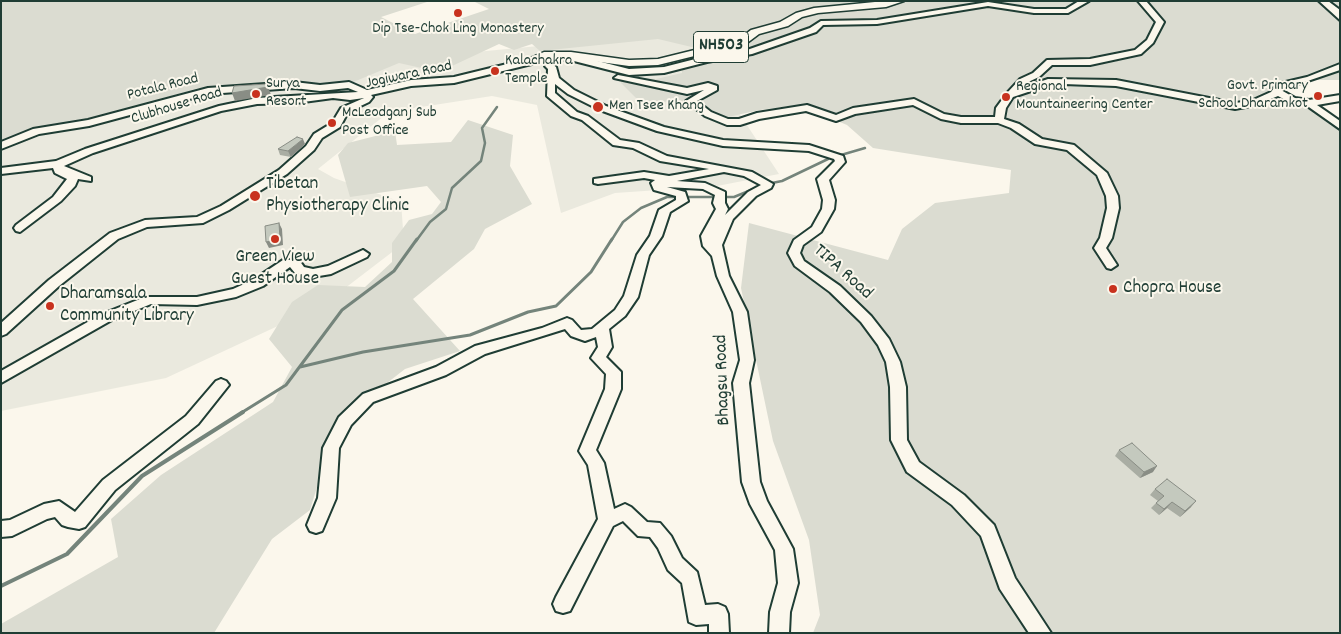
<!DOCTYPE html>
<style>
body{margin:0}
#map{position:relative;width:1341px;height:634px;overflow:hidden;background:#fbf7ec;font-family:Dekko,sans-serif}
canvas{display:block}
.frame{position:absolute;inset:0;border:2px solid #1f3d34;pointer-events:none}
</style>
<div id="map">
<canvas width="1341" height="634"></canvas>
<div class="frame"></div>
</div>
<script>
const context = document.querySelector('canvas').getContext('2d');
context.lineJoin = 'round';
function paint(path, color) { context.fillStyle = color; context.fill(path, 'evenodd'); }
const shape = rows => new Path2D(rows.map(r => 'M' + r).join(''));
function strokePath(path, color, width, dash) { context.strokeStyle = color; context.lineWidth = width; context.lineCap = dash ? 'butt' : 'round'; context.setLineDash(dash || []); context.stroke(path); }
function write(font, color, halo, rows, align = 'center') {
  context.font = font + ' Dekko,sans-serif'; context.lineWidth = 4; context.setLineDash([]); context.textBaseline = 'middle'; context.strokeStyle = halo; context.fillStyle = color; for (const [text, x, y, turn = 0] of rows) {
    context.save(); context.translate(x, y); context.rotate((+turn || 0) * Math.PI / 180); context.textAlign = isNaN(turn) ? turn : align; if (halo) context.strokeText(text, 0, 0); context.fillText(text, 0, 0); context.restore();
  }
}
paint(shape([
 [686,32,779,174,717,186,615,193,561,213,537,105,492,96,389,112,318,169,334,178,401,202,404,243,323,305,166,378,1,411,1,109,265,72]
]), '#eae9de');
paint(shape([
 [1,1,430,1,381,17,415,34,489,9,473,1,1340,1,1340,80,1312,80,1269,87,1305,108,1340,118,1340,633,813,633,820,615,809,540,773,441,741,288,749,223,888,260,902,229,935,203,1009,193,1011,170,873,148,847,125,799,105,760,110,714,120,672,100,645,107,621,83,622,77,656,79,682,73,682,61,700,49,658,39,540,51,532,44,514,50,499,44,452,66,426,69,399,63,351,83,322,86,287,83,198,88,90,120,1,142],
 [468,120,513,135,510,166,532,204,485,229,474,249,413,299,460,351,405,369,337,422,310,510,272,539,214,633,1,633,1,624,118,557,111,519,161,475,273,402,292,367,269,339,292,302,318,285,365,287,392,262,392,243,409,220,432,214,441,202,427,186,350,197,338,155,348,143,395,131,397,145,451,142]
]), '#dbdcd1');
strokePath(shape([
 [841,155,865,148],
 [772,183,782,181,828,159],
 [416,241,430,222,446,209,452,188,481,161,485,143,482,128,497,107],
 [611,241,623,222,641,208,667,197,734,197,756,188]
]), '#74847b', 2.5);
strokePath(shape([
 [300,367,363,352,470,335,528,312,556,306,591,272,612,239],
 [241,413,286,385,342,310,394,271,417,239]
]), '#74847b', 3);
strokePath(shape([
 [1,586,67,554,142,476,243,412]
]), '#74847b', 4);
const minor = shape([
 [1079,1,1089,1,1068,13,1034,13,988,6,877,24,823,25,816,32,752,54,707,62,664,73,629,75,570,60,552,59,454,83,411,86,371,95,373,97,369,102,348,112,340,127,322,138,314,150,287,174,229,210,203,223,147,227,118,239,59,286,6,334,1,336,1,323,49,280,110,233,145,220,197,217,221,206,279,170,306,146,314,134,332,123,341,108,364,98,350,100,333,98,296,103,257,104,221,111,93,153,64,166,91,177,91,181,78,179,75,186,61,201,20,232,16,231,14,228,16,225,53,197,67,179,55,173,53,168,1,174,1,168,56,161,85,149,219,106,257,98,358,92,348,88,320,91,294,88,208,94,89,126,39,134,1,149,1,142,33,129,88,120,208,88,294,82,320,85,349,82,367,90,411,80,454,77,552,53,570,54,629,69,664,67,707,56,747,50,810,28,821,21,877,20,988,2,1034,9,1066,9,1079,1],
 [1138,1,1146,1,1164,22,1153,43,1141,54,1090,65,1052,65,1039,77,1026,83,1022,88,1048,79,1116,80,1235,103,1251,101,1271,92,1277,84,1307,77,1340,64,1340,70,1281,90,1295,98,1309,100,1340,95,1340,101,1317,105,1340,121,1340,129,1306,105,1289,102,1278,96,1256,105,1235,109,1116,86,1064,84,1049,85,1013,97,1006,108,1004,119,1019,124,1042,139,1074,145,1107,173,1118,196,1119,208,1112,238,1106,248,1117,265,1111,269,1107,268,1094,248,1100,238,1107,208,1106,196,1097,175,1067,150,1035,144,1011,128,998,123,961,123,941,119,913,105,855,114,836,121,806,111,759,119,740,125,727,125,705,116,686,101,704,90,687,94,614,78,618,75,687,88,708,83,717,86,717,90,697,101,711,112,728,119,739,119,757,113,807,105,836,115,853,108,914,99,944,114,961,117,995,117,996,108,1007,93,1020,79,1033,73,1047,60,1090,59,1135,50,1147,40,1156,22,1138,1],
 [1319,1,1328,1,1340,10,1340,20,1319,1],
 [546,64,552,64,556,67,559,78,574,90,606,106,664,127,723,140,809,145,843,156,845,162,829,180,835,200,834,209,821,232,803,245,800,253,804,261,840,286,871,316,889,339,900,362,906,387,907,440,919,462,964,495,994,525,1015,578,1051,633,1029,633,1000,589,981,536,952,505,907,472,891,440,890,387,886,362,878,345,861,322,830,292,795,266,788,253,794,240,812,227,822,209,823,200,817,179,835,161,834,159,809,151,723,146,657,131,600,110,568,94,555,84,555,93,577,112,588,116,620,140,639,143,667,156,752,172,773,184,771,188,756,196,733,219,722,245,729,276,747,312,754,360,749,383,760,482,767,501,793,549,798,583,790,612,789,633,769,633,770,612,778,583,775,550,750,504,742,482,733,383,740,360,733,312,717,276,712,256,703,246,701,236,716,209,713,203,715,195,703,189,667,187,685,192,688,201,670,212,662,236,649,255,638,297,625,316,609,329,612,347,606,357,621,372,621,389,596,450,604,463,614,509,625,504,631,507,647,522,660,523,671,536,682,558,697,572,705,605,718,604,725,607,728,614,729,633,709,633,709,624,696,625,689,622,682,583,668,570,658,548,650,537,638,536,623,521,613,526,570,611,563,613,556,611,553,604,556,597,598,519,588,465,579,451,605,389,606,374,591,358,598,347,596,337,585,341,571,336,565,329,485,354,446,375,373,402,351,425,339,448,336,498,322,531,316,533,310,531,307,525,318,498,323,448,339,417,363,394,436,367,475,346,542,328,567,318,572,320,581,330,592,329,615,310,624,296,637,255,650,236,659,210,676,200,676,196,654,190,651,183,655,180,644,178,598,184,594,183,594,179,644,172,669,176,709,169,660,161,633,148,613,145,582,120,571,116,547,96,548,69,545,66,546,64],
 [724,172,744,176,761,185,748,192,725,215,728,209,725,203,725,192,705,183,677,181,724,172],
 [363,250,369,254,367,257,331,274,313,277,295,273,290,267,263,286,236,297,197,305,151,304,110,321,1,383,1,371,100,315,145,297,197,297,233,289,253,280,283,260,299,260,304,267,313,269,328,266,363,250],
 [221,379,226,381,229,385,198,424,115,490,85,527,79,529,68,527,62,525,55,517,47,519,12,536,1,537,1,521,10,520,44,504,59,501,75,512,103,480,186,416,216,381,221,379]
]);
const major = shape([
 [885,1,904,1,886,7,818,13,802,17,788,26,759,34,747,43,658,65,629,66,571,58,546,58,541,62,537,61,535,56,544,52,571,52,629,60,658,59,739,39,751,30,780,22,796,13,814,8,885,1]
]);
strokePath(minor, '#1f3d34', 4);
strokePath(major, '#1f3d34', 3);
paint(minor, '#fbf7ec');
paint(major, '#fbf7ec');
paint(shape([
 [305,144,291,157,280,155,278,149],
 [1119,450,1153,472,1140,478,1115,456],
 [1155,489,1191,507,1180,517,1167,508,1159,515,1151,508,1158,501,1150,495]
]), '#a9ada3');
paint(shape([
 [267,84,270,92,271,95,235,101,232,93],
 [303,139,305,144,291,157,288,151],
 [279,223,282,229,283,245,269,248,266,242],
 [1157,466,1153,472,1140,478,1144,472],
 [1196,501,1191,507,1180,517,1185,511],
 [1172,502,1167,508,1159,515,1164,509]
]), '#898d85');
const building = shape([
 [267,84,268,87,232,93,234,86,267,84],
 [297,137,303,139,288,151,278,149,297,137],
 [279,223,280,239,266,242,265,226,279,223],
 [1132,443,1157,466,1144,472,1119,450,1132,443],
 [1167,479,1196,501,1185,511,1172,502,1164,509,1156,503,1164,496,1155,489,1167,479]
]);
paint(building, '#c4c9be');
strokePath(building, '#898d85', 1);
for (const [x, y, r, color] of [
 [458,13,5,"#c8321e"],
 [495,71,5,"#c8321e"],
 [256,94,5,"#c8321e"],
 [1318,96,5,"#c8321e"],
 [1006,97,5,"#c8321e"],
 [598,107,6,"#c8321e"],
 [332,123,5,"#c8321e"],
 [255,196,6,"#c8321e"],
 [275,239,5,"#c8321e"],
 [1113,289,5,"#c8321e"],
 [50,306,5,"#c8321e"]
]) { const dot = new Path2D(); dot.arc(x, y, r, 0, 2 * Math.PI); context.fillStyle = color; context.fill(dot); strokePath(dot, '#fbf7ec', 2); }
write('16px', '#1f3d34', '#fbf7ec', [
 ["Dip Tse-Chok Ling Monastery",458,30,"center"],
 ["Kalachakra",505,62],
 ["Temple",505,80],
 ["Surya",266,85],
 ["Resort",266,103],
 ["Govt. Primary",1308,87,"right"],
 ["School Dharamkot",1308,105,"right"],
 ["Regional",1016,88],
 ["Mountaineering Center",1016,106],
 ["Men Tsee Khang",609,107],
 ["McLeodganj Sub",342,114],
 ["Post Office",342,132]
], 'left');
write('16px', '#1f3d34', '#fbf7ec', [
 ["Jogiwara Road",409,76,-12],
 ["Potala Road",163,88,-14],
 ["Clubhouse Road",177,107,-17]
]);
for (const [x, y, w] of [
 [721,47,55]
]) { const box = new Path2D(); box.roundRect(x - w / 2, y - 15.5, w, 31, 4); context.fillStyle = '#fbf7ec'; context.fill(box); strokePath(box, '#1f3d34', 1); }
write('bold 18px', '#1f3d34', null, [
 ["NH503",721,47]
]);
write('19px', '#1f3d34', '#fbf7ec', [
 ["Tibetan",266,185],
 ["Physiotherapy Clinic",266,207],
 ["Green View",275,258,"center"],
 ["Guest House",275,280,"center"],
 ["Chopra House",1123,289],
 ["Dharamsala",60,295],
 ["Community Library",60,317]
], 'left');
write('19px', '#1f3d34', '#fbf7ec', [
 ["TIPA Road",842,273,42],
 ["Bhagsu Road",724,380,-92]
]);
</script>
